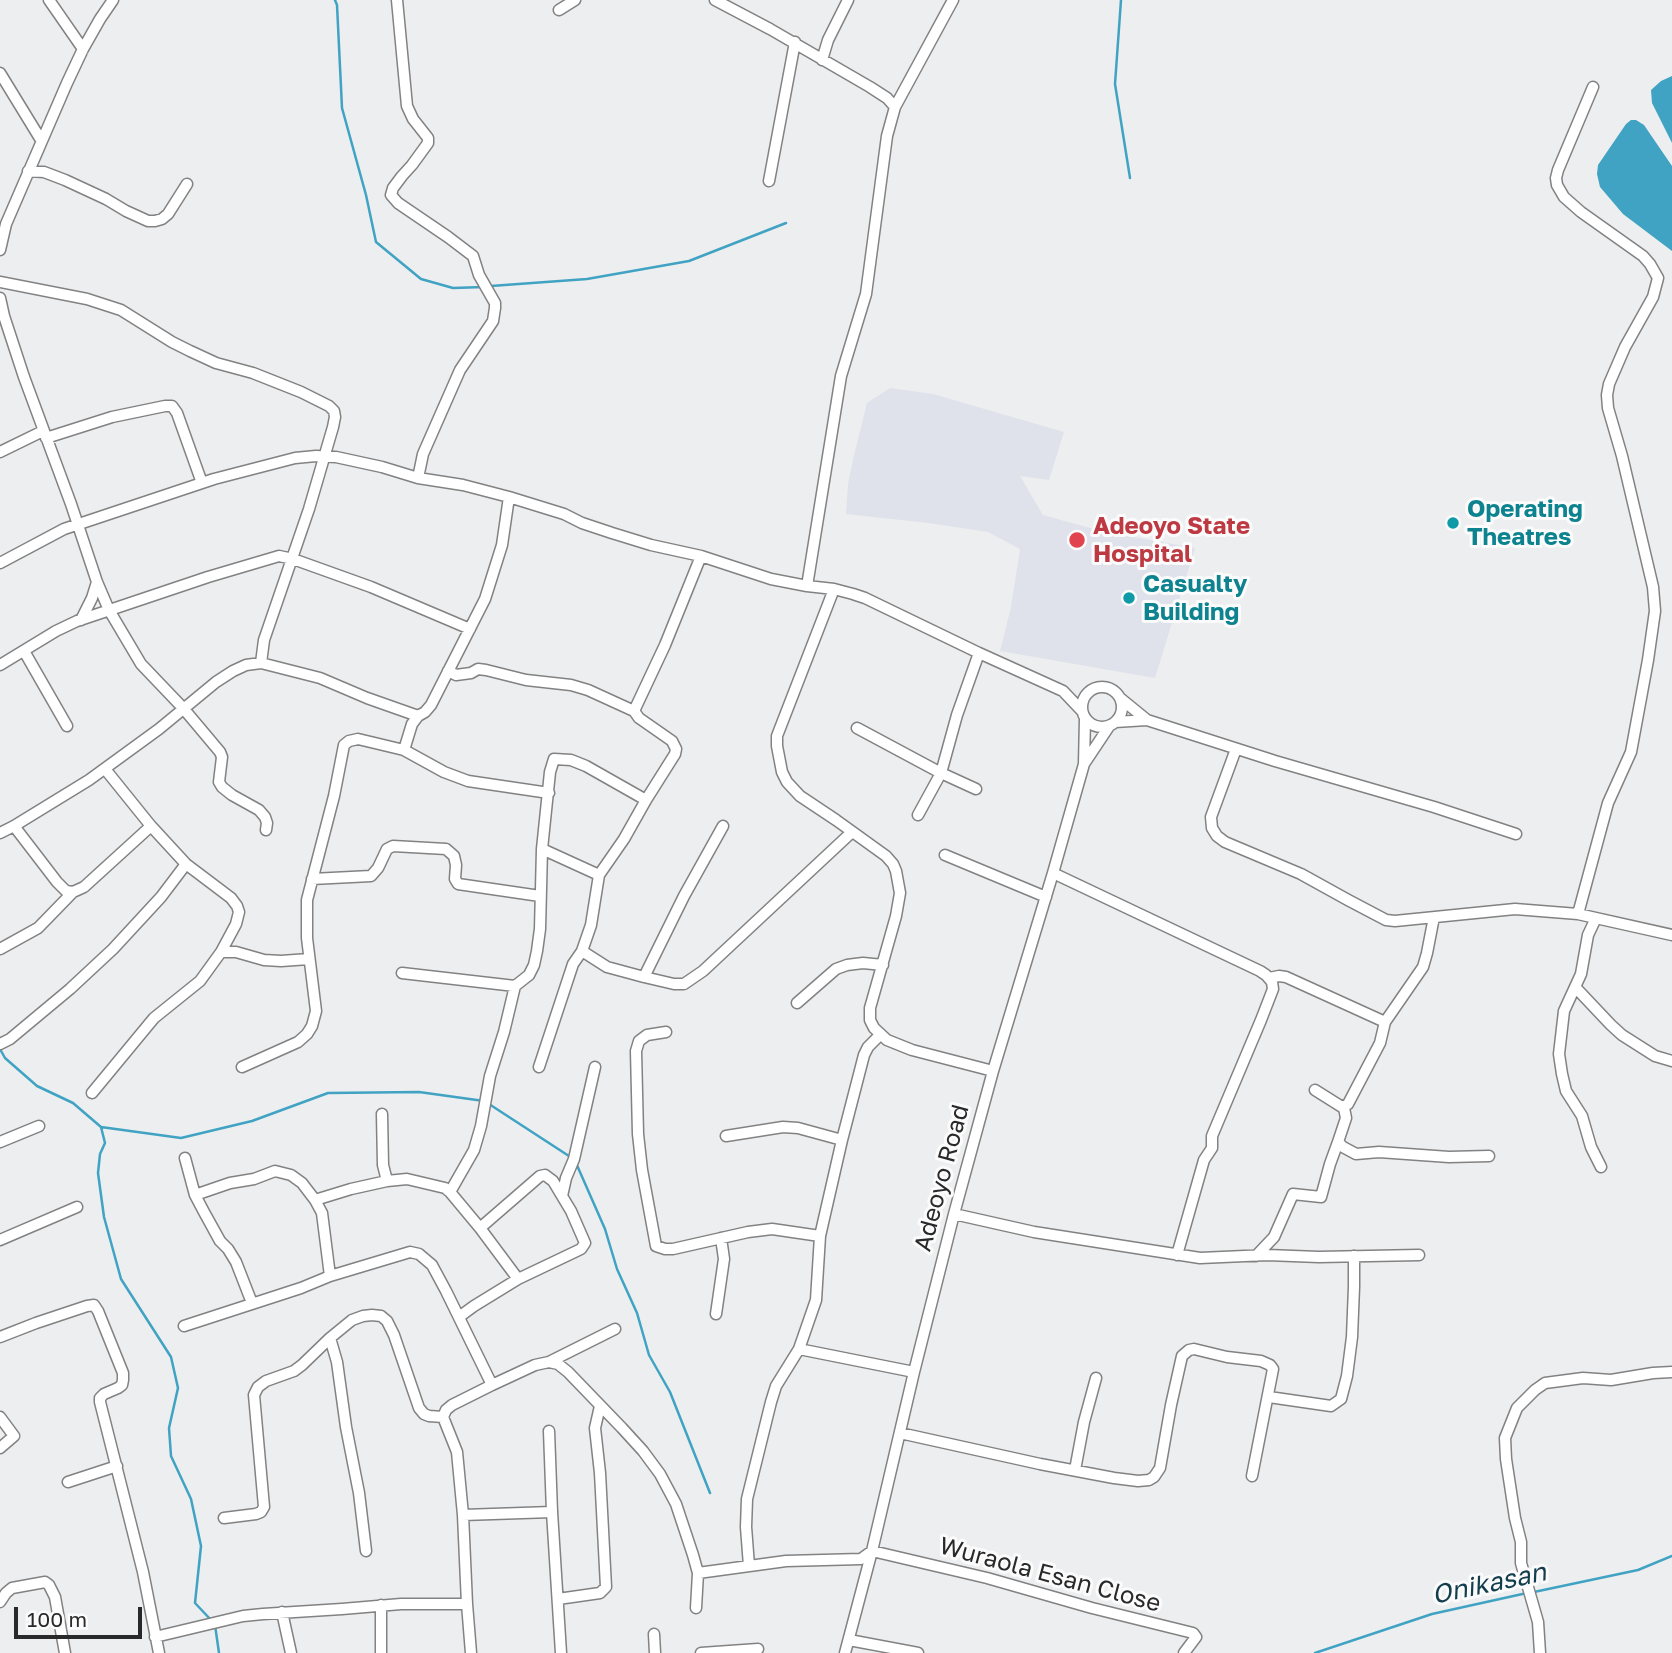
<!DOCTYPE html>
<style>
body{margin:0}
#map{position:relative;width:1672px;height:1653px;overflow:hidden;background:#edeeef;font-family:"Golos Text",sans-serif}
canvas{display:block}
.scale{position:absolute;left:14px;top:1607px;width:128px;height:32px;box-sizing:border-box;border:4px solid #29292a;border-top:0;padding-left:9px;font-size:21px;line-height:24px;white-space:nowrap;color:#29292a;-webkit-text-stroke:5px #fbfbfc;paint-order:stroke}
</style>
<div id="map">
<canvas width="1672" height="1653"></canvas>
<div class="scale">100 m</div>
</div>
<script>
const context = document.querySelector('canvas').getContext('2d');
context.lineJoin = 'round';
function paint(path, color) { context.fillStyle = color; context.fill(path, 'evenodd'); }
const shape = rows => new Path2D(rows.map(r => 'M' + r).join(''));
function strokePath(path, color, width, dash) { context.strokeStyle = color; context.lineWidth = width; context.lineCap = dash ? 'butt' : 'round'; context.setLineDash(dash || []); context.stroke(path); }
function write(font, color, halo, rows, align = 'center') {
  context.font = font + ' "Golos Text",sans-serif'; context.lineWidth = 6; context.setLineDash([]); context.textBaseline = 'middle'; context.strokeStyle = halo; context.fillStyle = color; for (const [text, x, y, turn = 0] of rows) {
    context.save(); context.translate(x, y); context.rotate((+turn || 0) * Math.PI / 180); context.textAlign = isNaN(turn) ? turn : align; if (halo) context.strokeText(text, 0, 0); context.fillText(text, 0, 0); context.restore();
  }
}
paint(shape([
 [890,388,933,394,1064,432,1049,480,1020,476,1043,515,1101,531,1195,548,1155,678,1000,651,1011,607,1020,549,988,532,928,523,846,514,848,484,854,455,867,403]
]), '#dfe2ea');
paint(shape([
 [1672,76,1672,143,1652,103,1651,90,1661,81],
 [1631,120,1636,120,1644,125,1672,166,1672,251,1623,214,1600,187,1597,174,1598,165,1626,124]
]), '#40a3c3');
strokePath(shape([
 [335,0,337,5,342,108,366,195,376,242,421,279,453,288,484,287],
 [1121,0,1115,84,1130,178],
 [491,286,587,279,689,261,786,223],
 [0,1049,5,1058,37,1086,73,1103,101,1127,105,1143,100,1154,98,1173,104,1217,121,1279,171,1357,178,1388,169,1428,171,1456,191,1499,201,1546,195,1603,211,1620],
 [489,1104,572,1158],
 [101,1127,181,1138,252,1121,328,1093,419,1092,484,1101],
 [576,1163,605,1229,617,1269,637,1313,649,1355,670,1392,710,1493],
 [1534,1592,1638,1570,1672,1556],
 [215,1625,219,1653],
 [1315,1653,1432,1614,1527,1593]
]), '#40a3c3', 2.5);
const minor = shape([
 [49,0,83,49],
 [397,0,407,106,413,119,428,138,428,143,412,165,402,176,393,188,391,195,398,203,448,237,473,256,479,275,495,303,495,308,493,321,460,370,423,454,418,478],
 [715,0,770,29,870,87,887,98,895,107],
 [559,10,575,0],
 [822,60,828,40,848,0],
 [0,73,41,140],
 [28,171,44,172,65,180,106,199,126,211,148,221,155,221,162,219,168,214,187,184],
 [769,181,795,42],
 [0,250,6,224,67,83,83,49,100,19,113,0],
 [0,282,87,299,121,310,172,342,190,351,216,363,253,373,301,392,329,406,334,411,335,417,333,427,309,509,264,640,261,663],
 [0,298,4,316,24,377,71,504,97,582,109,610,141,664,183,708,220,752,222,757,219,782,222,787,232,795,259,810,265,817,267,823,266,830],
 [46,438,112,417,165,406,172,406,177,413,202,483],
 [0,452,43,431],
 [0,563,64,529,214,479,295,458,316,456,336,457,382,467,418,478,463,485,509,497,564,514,582,523,612,533,651,545,701,556,771,579,807,586,834,589,853,594,865,598,979,653,1063,691,1081,710],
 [807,586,841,376,866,294,887,136,895,107,953,0],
 [834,589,777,736,777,746,782,772,787,782,800,796,836,820,886,856,893,864,896,871,900,893,896,916,870,1008,870,1020,874,1028,887,1040,912,1050,993,1071],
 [81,620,92,598,97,582],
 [24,651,67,726],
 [0,665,56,631,77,621,208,577,279,556,293,559,371,587,470,629],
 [448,671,456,675,471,673,478,669,486,670,526,680,571,685,588,690,634,711,639,718,672,741,676,749,675,754,646,800,624,839,599,875,591,925,582,951,573,964,539,1067],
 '1082 707a20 20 0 1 1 40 0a20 20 0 1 1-40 0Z',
 [1120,698,1147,720],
 [634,711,665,645,701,556],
 [1115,722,1147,720,1275,761,1434,807,1516,834],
 [857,728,941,773,976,789],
 [1236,749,1211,817,1212,828,1217,836,1225,842,1301,874,1348,900,1386,920,1395,921,1515,909,1578,914,1672,935],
 [404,750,412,724,418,716,425,712,431,705,485,599,502,545,509,497],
 [1084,764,1085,718],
 [918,815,941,773,957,715,979,653],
 [14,826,57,882,66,891,73,892,84,887,151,826],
 [0,833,14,826,89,780,159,729,216,682,233,671,246,665,261,663,320,678,367,698,418,716],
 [542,849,599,875],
 [945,855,1046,897],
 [1053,873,1260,971,1266,975,1272,982,1273,989,1261,1020,1212,1136,1212,1148,1204,1160,1177,1255],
 [312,879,371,876,378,868,387,849,393,846,446,849,454,856,456,865,455,879,458,884,540,896],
 [1578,914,1608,803,1631,752,1648,660,1655,611,1653,587,1622,456,1608,408,1607,395,1609,384,1625,347,1653,297,1658,278,1650,264,1643,256,1581,212,1564,197,1557,185,1556,178,1558,170,1593,87],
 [1596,918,1588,935,1581,974,1564,1011,1559,1054,1562,1074,1566,1091,1582,1116,1591,1147,1601,1167],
 [0,949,38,928,73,892],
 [582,951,607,967,644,977,674,984,684,984,703,971,852,832],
 [221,952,236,952,264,960,281,961,309,959],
 [402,973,515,986,529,975,534,965,537,951,540,929,542,849,550,772,554,759,571,760,586,766,646,800],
 [644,977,684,896,723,826],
 [1269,978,1279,976,1286,977,1385,1022],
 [1576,988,1611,1025,1622,1035,1655,1056,1672,1061],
 [797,1003,836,969,847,965,863,963,883,965],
 [666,1032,647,1035,639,1041,636,1051,638,1134,642,1170,656,1246,665,1249,673,1249,748,1232,772,1229,820,1236],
 [0,1044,10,1039,70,989,113,949,161,897,186,864],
 [242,1067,298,1042,307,1034,312,1026,316,1011,307,938,307,900,334,796,344,745,349,741,358,739,404,750,444,772,468,781,549,793],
 [1315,1090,1342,1107,1348,1104,1380,1043,1385,1022,1423,967,1427,953,1434,917],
 [92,1093,154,1018,200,981,221,952,236,924,239,912,237,906,231,898,186,864,151,826,105,769],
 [1344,1108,1346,1118,1338,1142,1343,1147,1356,1154,1379,1152,1449,1157,1489,1156],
 [382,1114,383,1165,387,1181],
 [726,1136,783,1127,798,1128,842,1140],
 [0,1142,39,1126],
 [185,1158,195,1195,204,1212,220,1241,228,1249,236,1262,252,1303],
 [450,1192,474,1150,481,1126,490,1076,504,1032,515,986],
 [195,1195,230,1183,254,1179,275,1171,291,1175,302,1183,315,1200,322,1213,330,1276],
 [562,1196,566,1178,574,1159,595,1067],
 [315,1200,351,1189,387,1181,407,1179,445,1188,450,1192,480,1228,518,1279],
 [954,1214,1034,1232,1200,1258,1267,1255,1319,1257,1419,1255],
 [0,1240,77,1207],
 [1256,1256,1274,1237,1293,1194,1321,1197,1330,1164,1338,1142],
 [716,1314,724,1259,721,1238],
 [459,1317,474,1306,518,1279,581,1249,585,1243,571,1211,553,1181,545,1175,540,1176,480,1228],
 [184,1326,301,1288,330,1276,410,1252,419,1254,432,1265,446,1291,492,1385],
 [0,1337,36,1323,87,1306,94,1305,98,1311,123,1373,123,1380,122,1385,118,1388,104,1394,100,1398,100,1402,143,1572,159,1653],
 [330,1338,337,1362,346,1427,359,1493,366,1551],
 [799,1349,914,1372],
 [549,1362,615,1329],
 [1269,1397,1331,1406,1341,1399,1347,1376,1352,1337,1354,1287,1354,1256],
 [0,1417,14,1436,0,1448],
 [443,1417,446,1410,452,1405,492,1385,535,1365,549,1362,558,1364,568,1372,622,1428,643,1451,660,1474,676,1504,693,1555,698,1573,696,1608],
 [549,1431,552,1512,561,1653],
 [900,1433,1040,1464,1114,1478,1138,1481,1149,1480,1154,1477,1160,1468,1171,1405,1182,1356,1189,1350,1194,1349,1227,1357,1261,1361,1270,1365,1273,1369,1252,1476],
 [1075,1470,1084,1422,1096,1378],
 [68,1482,117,1466],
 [463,1515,552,1512],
 [224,1518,256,1514,261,1512,264,1507,254,1395,258,1387,266,1381,294,1371,302,1365,330,1338,352,1320,363,1316,372,1315,381,1316,387,1321,394,1335,419,1408,424,1414,429,1416,443,1417,457,1452,463,1515,467,1604,471,1653],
 [749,1566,746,1527,747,1499,771,1402,776,1386,799,1349,816,1300,820,1236,842,1140,864,1055,868,1047,880,1035],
 [698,1573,786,1561,861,1559,872,1551,987,1578,1092,1608,1193,1633,1196,1637,1184,1653],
 [558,1599,600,1593,606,1587,600,1473,595,1428,600,1406],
 [0,1602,6,1593,12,1588,45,1582,49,1585,55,1597,65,1653],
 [282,1612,291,1653],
 [654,1634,655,1653],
 [155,1637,243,1616,263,1614,342,1609,401,1604,467,1604],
 [849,1640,918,1653],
 [381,1653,381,1605],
 [701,1653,758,1649],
 [845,1653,872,1551,914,1372,954,1214,993,1071,1053,873,1084,764,1110,725],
 [1540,1653,1538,1622,1521,1563,1521,1542,1515,1518,1506,1459,1505,1438,1517,1408,1535,1390,1545,1383,1583,1378,1611,1380,1653,1373,1672,1372]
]);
strokePath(minor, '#828283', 13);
strokePath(minor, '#fff', 10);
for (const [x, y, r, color] of [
 [1453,523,7,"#0f9aa8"],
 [1077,540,9,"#e0444e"],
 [1129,598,7,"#0f9aa8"]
]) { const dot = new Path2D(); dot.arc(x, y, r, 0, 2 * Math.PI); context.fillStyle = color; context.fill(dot); strokePath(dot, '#fbfbfc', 2.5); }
write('bold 24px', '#0d838f', '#fbfbfc', [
 ["Operating",1467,509],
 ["Theatres",1467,537],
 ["Casualty",1143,584],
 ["Building",1143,612]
], 'left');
write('bold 24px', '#be3a42', '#fbfbfc', [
 ["Adeoyo State",1093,526],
 ["Hospital",1093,554]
], 'left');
write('24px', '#29292a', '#fbfbfc', [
 ["Adeoyo Road",942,1178,-75],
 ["Wuraola Esan Close",1050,1575,15]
]);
write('italic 26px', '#133e4c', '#fbfbfc', [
 ["Onikasan",1489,1584,-12]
]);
</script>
